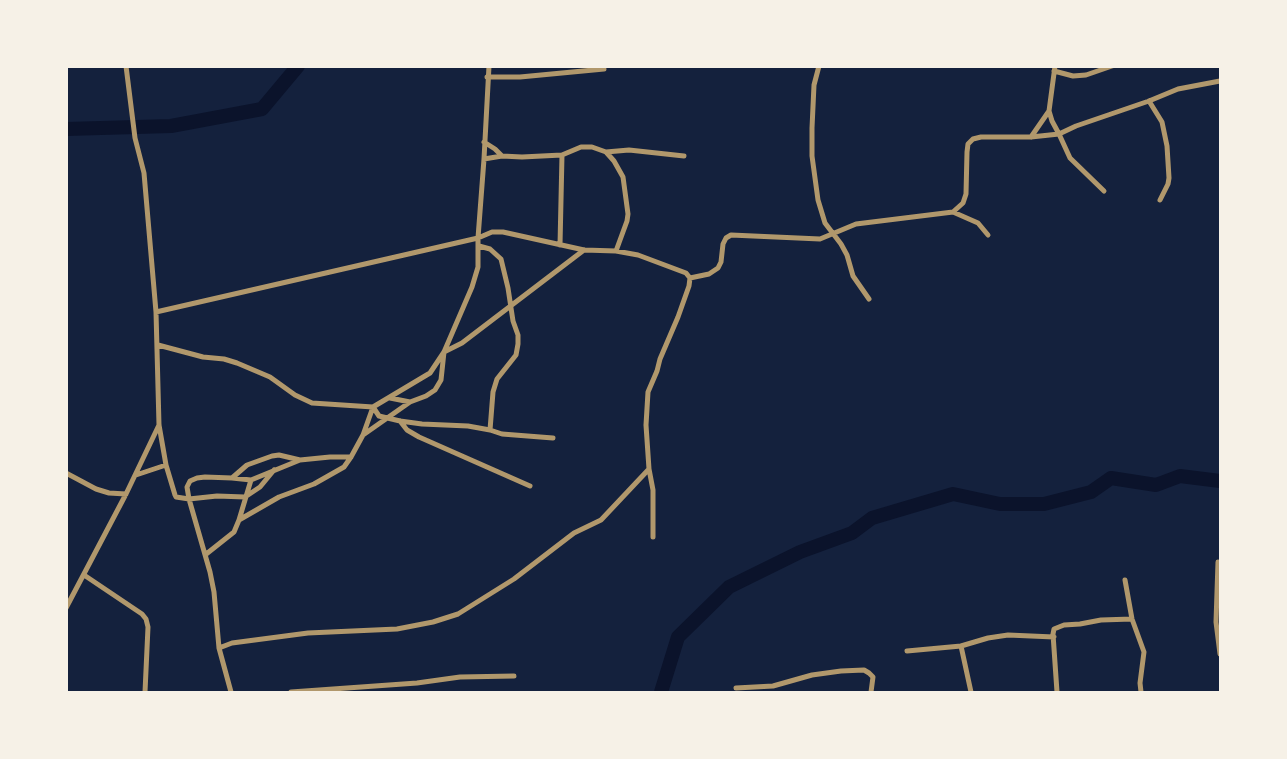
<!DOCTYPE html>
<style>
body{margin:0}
#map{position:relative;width:1287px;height:759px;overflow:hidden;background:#14213d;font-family:"Libre Baskerville",serif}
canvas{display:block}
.frame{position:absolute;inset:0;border:68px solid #f6f1e7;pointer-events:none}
</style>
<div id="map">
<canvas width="1287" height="759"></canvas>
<div class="frame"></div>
</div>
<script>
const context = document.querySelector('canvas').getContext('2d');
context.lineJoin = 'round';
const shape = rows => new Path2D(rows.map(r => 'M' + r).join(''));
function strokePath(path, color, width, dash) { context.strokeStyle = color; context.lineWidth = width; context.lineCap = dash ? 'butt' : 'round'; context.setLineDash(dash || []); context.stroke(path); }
strokePath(shape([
 [66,129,171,126,262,109,298,66],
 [661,692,678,637,729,587,800,552,852,533,872,518,953,494,1000,504,1044,504,1091,492,1111,478,1156,485,1180,476,1220,481]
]), '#0b132b', 14);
strokePath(shape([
 [126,66,135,138,144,173,156,312,159,425,166,465,175,495,176,497,189,499,210,572,214,592,219,648,231,692],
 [819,66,814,85,812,128,812,156,818,200,825,223,841,244,847,255,853,276,869,299],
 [1054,71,1073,76,1086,75,1112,66],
 [487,77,520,77,604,69],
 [1149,101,1162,122,1167,146,1169,178,1168,184,1160,200],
 [1031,137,1049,111],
 [484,142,495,149,502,156],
 [606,152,629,150,684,156],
 [484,159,502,156,522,157,562,155],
 [1104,191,1070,158,1059,134,1076,126,1149,101,1178,89,1220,81],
 [953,212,978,223,988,235],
 [560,245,562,155,581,147,592,147,606,152,614,161,623,177,628,214,627,221,616,251],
 [479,246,490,249,501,259,508,288,513,321,518,335,518,344,516,355,497,379,493,392,490,430],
 [690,278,709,274,718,268,721,262,723,244,726,238,731,235,820,239,856,224,953,212,963,203,966,194,967,152,968,144,973,139,981,137,1031,137,1059,134,1052,121,1049,111,1055,66],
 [156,312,478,238,492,232,503,232,584,250,616,251,638,255,686,273,690,278,689,286,678,317,660,359,657,371,648,392,646,425,649,469,601,520,574,533,514,579,458,614,433,622,397,629,308,633,232,643,219,648],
 [158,345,203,357,224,359,237,363,270,377,295,395,312,403,373,407,430,373,444,352,472,287,478,267,478,238,484,159,489,66],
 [390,398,410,402],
 [373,407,379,416,400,421,422,424,468,426,490,430,502,434,553,438],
 [400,421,407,430,419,437,530,486],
 [363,435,410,402,426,396,435,390,441,380,444,352,462,343,584,250],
 [649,469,653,490,653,537],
 [274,470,260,487,245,497,217,496,189,499,187,487,190,481,197,478,205,477,232,478,247,465,272,456,279,455,300,460,330,457,351,457],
 [66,473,96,489,109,493,126,494],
 [136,475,166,465],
 [232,478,251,480],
 [239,520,251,480,300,460],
 [205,555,234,532,239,520,279,497,314,484,344,467,351,457,363,435,373,407],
 [1218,562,1216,622,1220,654],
 [84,575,142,614,146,619,148,627,145,692],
 [1125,580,1132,619,1144,652,1140,683,1141,692],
 [66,608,126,494,159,425],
 [907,651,961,646],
 [736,688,773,686,812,675,841,671,864,670,869,673,873,677,871,692],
 [291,692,417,683,460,677,514,676],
 [971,692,961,646,988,638,1008,635,1054,637],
 [1057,692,1053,634,1054,629,1064,625,1080,624,1101,620,1132,619]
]), '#b1986c', 5);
</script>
